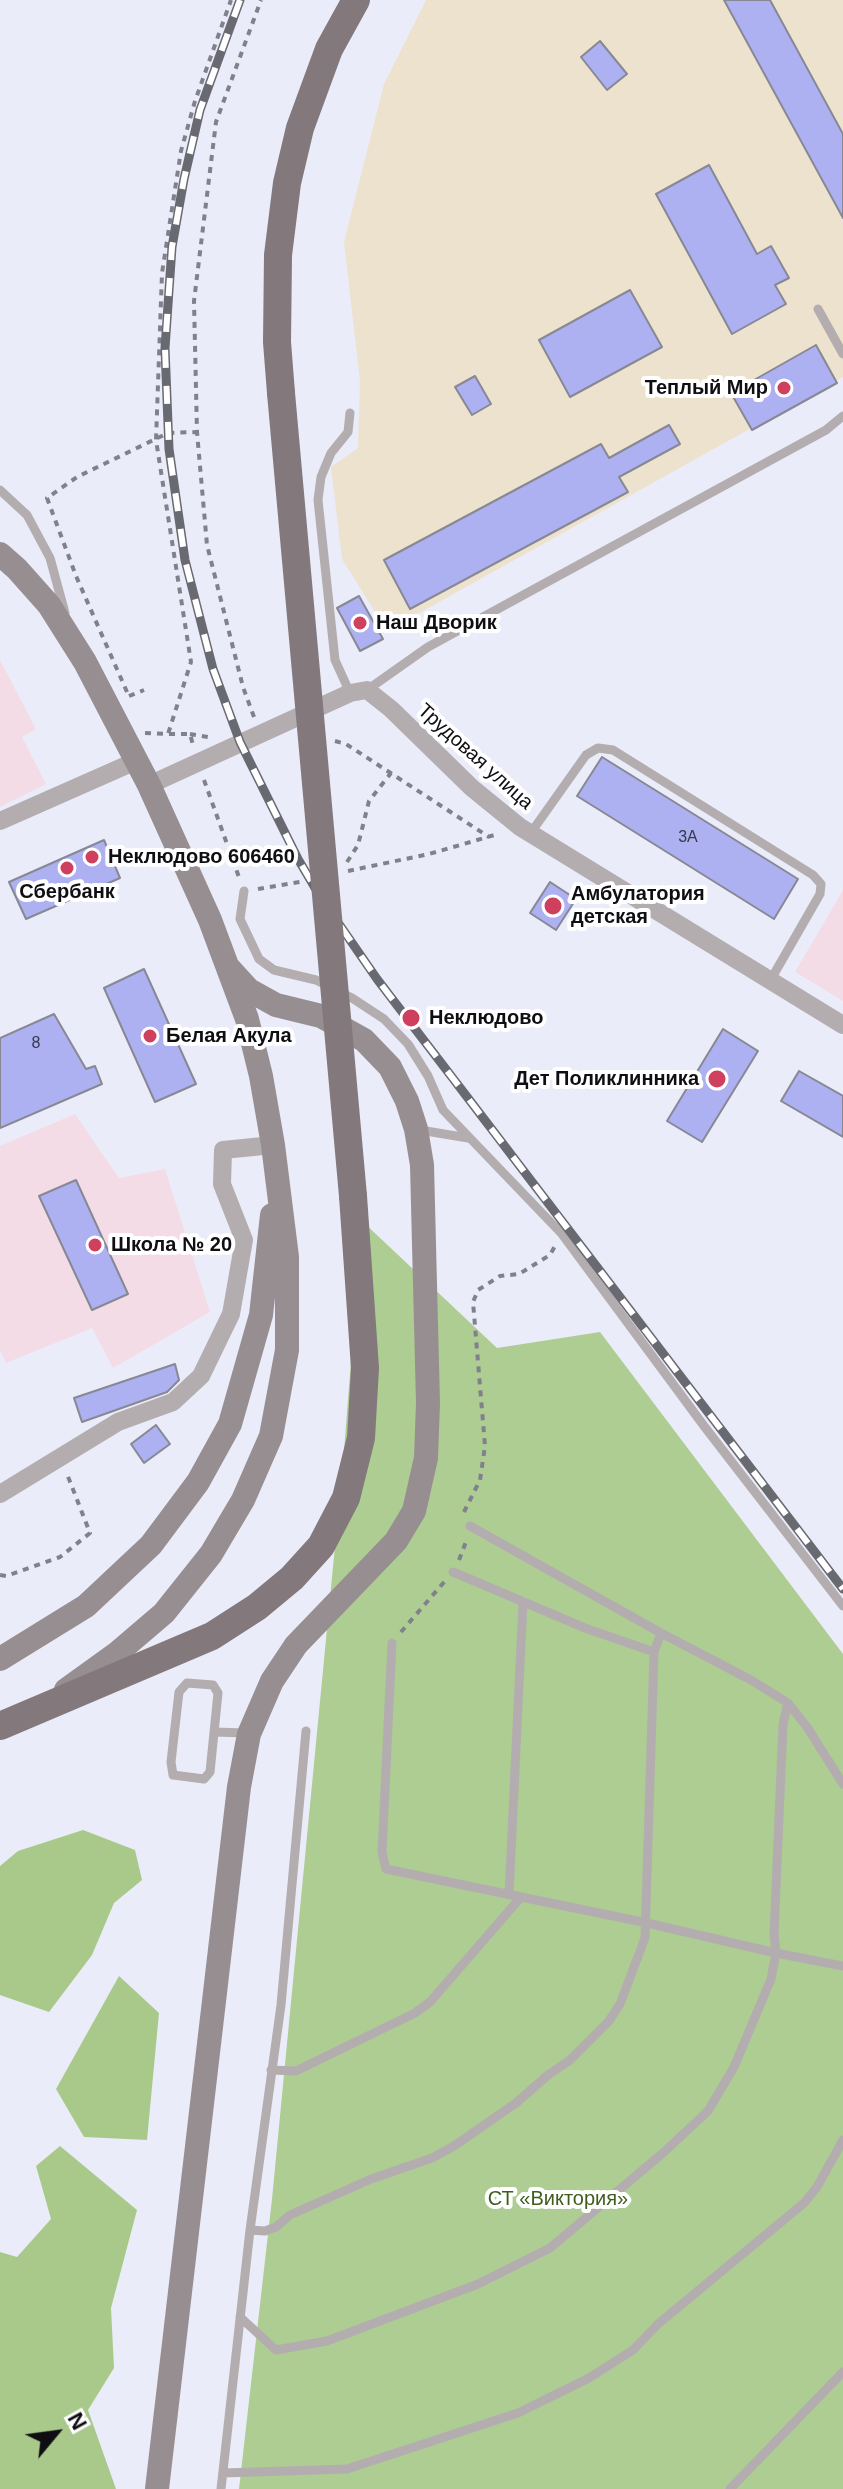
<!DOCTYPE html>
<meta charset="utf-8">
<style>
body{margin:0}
#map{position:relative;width:843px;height:2489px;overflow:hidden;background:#ebecf9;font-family:Helvetica,sans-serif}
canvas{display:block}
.north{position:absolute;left:16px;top:2393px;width:80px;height:80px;-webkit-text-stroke:6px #fff;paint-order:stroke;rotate:61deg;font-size:22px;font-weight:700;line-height:32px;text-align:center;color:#0f0f13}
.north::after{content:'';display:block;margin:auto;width:28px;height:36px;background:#0f0f13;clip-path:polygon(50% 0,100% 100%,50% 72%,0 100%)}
</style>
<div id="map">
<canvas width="843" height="2489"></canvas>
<div class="north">N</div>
</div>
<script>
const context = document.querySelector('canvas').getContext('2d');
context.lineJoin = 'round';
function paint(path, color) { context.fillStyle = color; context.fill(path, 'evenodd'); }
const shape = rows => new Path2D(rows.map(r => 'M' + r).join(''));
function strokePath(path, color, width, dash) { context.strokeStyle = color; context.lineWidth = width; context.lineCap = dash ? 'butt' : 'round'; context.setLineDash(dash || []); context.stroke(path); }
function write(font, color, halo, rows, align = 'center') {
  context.font = font + ' Helvetica,sans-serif'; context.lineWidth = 8; context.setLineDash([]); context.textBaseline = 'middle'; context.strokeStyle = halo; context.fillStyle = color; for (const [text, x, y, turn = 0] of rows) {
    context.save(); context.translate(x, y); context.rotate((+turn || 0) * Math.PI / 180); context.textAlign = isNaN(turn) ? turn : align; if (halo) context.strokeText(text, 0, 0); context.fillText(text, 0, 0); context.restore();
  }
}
paint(shape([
 [426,0,843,0,843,377,387,631,342,559,331,467,358,448,360,381,344,242,384,84]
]), '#ede2ce');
paint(shape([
 [0,660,36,729,22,737,46,784,0,807],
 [843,890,843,1001,795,972],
 [75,1114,119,1178,165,1169,210,1312,113,1368,92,1328,6,1363,0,1350,0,1146]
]), '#f4dce6');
paint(shape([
 [362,1221,497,1348,600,1332,843,1654,843,2489,239,2489,272,2199,343,1463]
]), '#aecd93');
paint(shape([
 [83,1830,135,1850,142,1880,114,1903,92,1955,49,2012,0,1995,0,1866,18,1851],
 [119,1976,159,2013,147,2140,84,2137,56,2089],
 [60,2146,137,2210,111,2308,114,2368,88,2410,116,2489,0,2489,0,2252,17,2257,51,2219,36,2166]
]), '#a9c98b');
const building = shape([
 [724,0,770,0,843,134,843,218,724,0],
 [600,41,627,74,607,90,581,57,600,41],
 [709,165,757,254,771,246,789,278,775,285,786,304,732,334,656,194,709,165],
 [630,290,662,347,570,397,539,340,630,290],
 [816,345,837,383,752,430,731,393,816,345],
 [475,376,491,404,472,415,455,387,475,376],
 [669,425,680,444,619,477,628,492,410,609,384,560,601,444,609,458,669,425],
 [359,596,383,639,360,651,337,608,359,596],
 [602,757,798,879,774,919,577,796,602,757],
 [104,840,120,878,26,919,9,882,104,840],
 [550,882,576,899,556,930,530,913,550,882],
 [144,969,196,1084,155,1102,104,988,144,969],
 [54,1014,86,1069,95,1066,102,1084,0,1128,0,1038,54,1014],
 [723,1029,758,1051,702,1142,667,1121,723,1029],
 [799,1071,843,1096,843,1137,781,1101,799,1071],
 [76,1180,128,1294,92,1310,39,1196,76,1180],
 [175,1364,179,1380,167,1392,82,1422,74,1398,175,1364],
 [156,1425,170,1444,144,1463,131,1444,156,1425]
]);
paint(building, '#adb1f1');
strokePath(building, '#878893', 2);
strokePath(shape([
 [127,692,76,576,47,498,77,477,168,433,197,432],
 [129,696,144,690],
 [254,717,243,687,207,545,197,432,194,301,216,122,261,0],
 [145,733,168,734,191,662,156,440,162,273,181,151,195,101,231,0],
 [169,734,190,734,193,745],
 [190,734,208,737],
 [335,741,346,744,489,837],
 [204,780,240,880],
 [347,862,358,845,369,801,391,773],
 [348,871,429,854,498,834],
 [258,889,300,882],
 [464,1512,480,1480,485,1446,473,1302,478,1290,500,1276,519,1274,550,1255,555,1246],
 [459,1560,467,1539],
 [0,1575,6,1576,60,1557,90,1533,67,1474],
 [401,1632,445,1581]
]), '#80818a', 4, [6, 6]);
strokePath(shape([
 [818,309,843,354],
 [0,490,27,515,50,558,65,613],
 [367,690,428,647,826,430,843,416],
 [350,693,335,660,318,500,321,477,331,453,348,432,350,413],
 [530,834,586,755,598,748,613,750,813,875,821,884,820,894,770,981],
 [244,891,240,919,259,959,274,970,316,980,352,998,384,1019,408,1044,428,1076,443,1110,562,1234,704,1426,843,1606],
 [420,1130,468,1138],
 [470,1526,661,1633,751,1680,788,1703,807,1727,843,1784],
 [453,1572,585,1628,654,1652],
 [392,1643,382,1852,386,1869,647,1923,776,1953,774,1934,783,1724,788,1703],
 [187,1683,213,1685,218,1693,210,1772,204,1779,173,1775,171,1762,179,1692,187,1683],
 [215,1732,246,1733],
 [509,1895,523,1602],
 [271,2070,296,2071,415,2013,430,2002,521,1897],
 [250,2230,265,2231,276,2227,290,2215,371,2179,432,2158,454,2146,516,2103,548,2075,570,2060,609,2021,620,2004,645,1938,654,1652,661,1633],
 [240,2317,276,2350,327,2341,478,2284,550,2248,663,2153,708,2111,734,2067,771,1979,776,1953,843,1966],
 [223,2473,347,2469,518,2413,589,2378,633,2350,658,2324,804,2203,817,2187,843,2140],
 [221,2489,250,2230,281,2005,306,1731],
 [730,2489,843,2372]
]), '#b4adaf', 9);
strokePath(shape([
 [149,785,350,693,367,690,391,709,472,788,520,827,843,1025],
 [0,821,136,761],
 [0,1494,118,1422,173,1402,201,1376,231,1314,244,1240,222,1184,223,1150,273,1145]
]), '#b4adaf', 18);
strokePath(shape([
 [0,554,17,569,49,605,85,662,149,785,210,920,247,1019,261,1076,273,1145,287,1257,287,1350,271,1436,243,1500,211,1554,164,1613,116,1654,66,1690],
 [0,1659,86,1606,151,1545,198,1482,230,1424,261,1315,272,1215],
 [157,2489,239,1787,249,1734,272,1681,296,1645,396,1541,414,1511,426,1458,428,1403,422,1165,416,1129,407,1101,390,1067,364,1040,321,1016,276,1005,249,990,228,967]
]), '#978e91', 24);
strokePath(shape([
 [281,393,277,342,278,255,287,183,300,128,329,49,356,0],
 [0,1726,212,1636,257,1607,292,1578,321,1546,346,1498,361,1438,365,1368,353,1196]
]), '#83787b', 28);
const rail = shape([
 [240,0,200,110,184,179,172,247,165,348,169,449,185,560,213,669,240,742,298,859,321,898,377,979,843,1589]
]);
strokePath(rail, '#696a71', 9);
strokePath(rail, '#fff', 6, [18]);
strokePath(shape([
 [281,393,353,1196]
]), '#83787b', 28);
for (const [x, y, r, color] of [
 [784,388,8,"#cf3f5e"],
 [360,623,8,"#cf3f5e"],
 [92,857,8,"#cf3f5e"],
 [67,868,8,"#cf3f5e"],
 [553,906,10,"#cf3f5e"],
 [411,1018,10,"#cf3f5e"],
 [150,1036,8,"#cf3f5e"],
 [717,1079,10,"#cf3f5e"],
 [95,1245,8,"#cf3f5e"]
]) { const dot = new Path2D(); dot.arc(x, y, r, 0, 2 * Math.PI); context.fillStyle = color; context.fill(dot); strokePath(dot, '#fff', 3); }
write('16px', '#36384a', null, [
 ["3А",688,838],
 ["8",36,1044]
]);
write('bold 20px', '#0f0f13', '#fff', [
 ["Теплый Мир",768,388,"right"],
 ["Наш Дворик",376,623],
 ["Неклюдово 606460",108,857],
 ["Сбербанк",67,892,"center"],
 ["Амбулатория",571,894],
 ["детская",571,917],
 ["Неклюдово",429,1018],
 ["Белая Акула",166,1036],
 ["Дет Поликлинника",699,1079,"right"],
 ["Школа № 20",111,1245]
], 'left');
write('20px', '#0f0f13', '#fff', [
 ["Трудовая улица",475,757,42]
]);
write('20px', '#3f5d1d', '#fff', [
 ["СТ «Виктория»",558,2199]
]);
</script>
